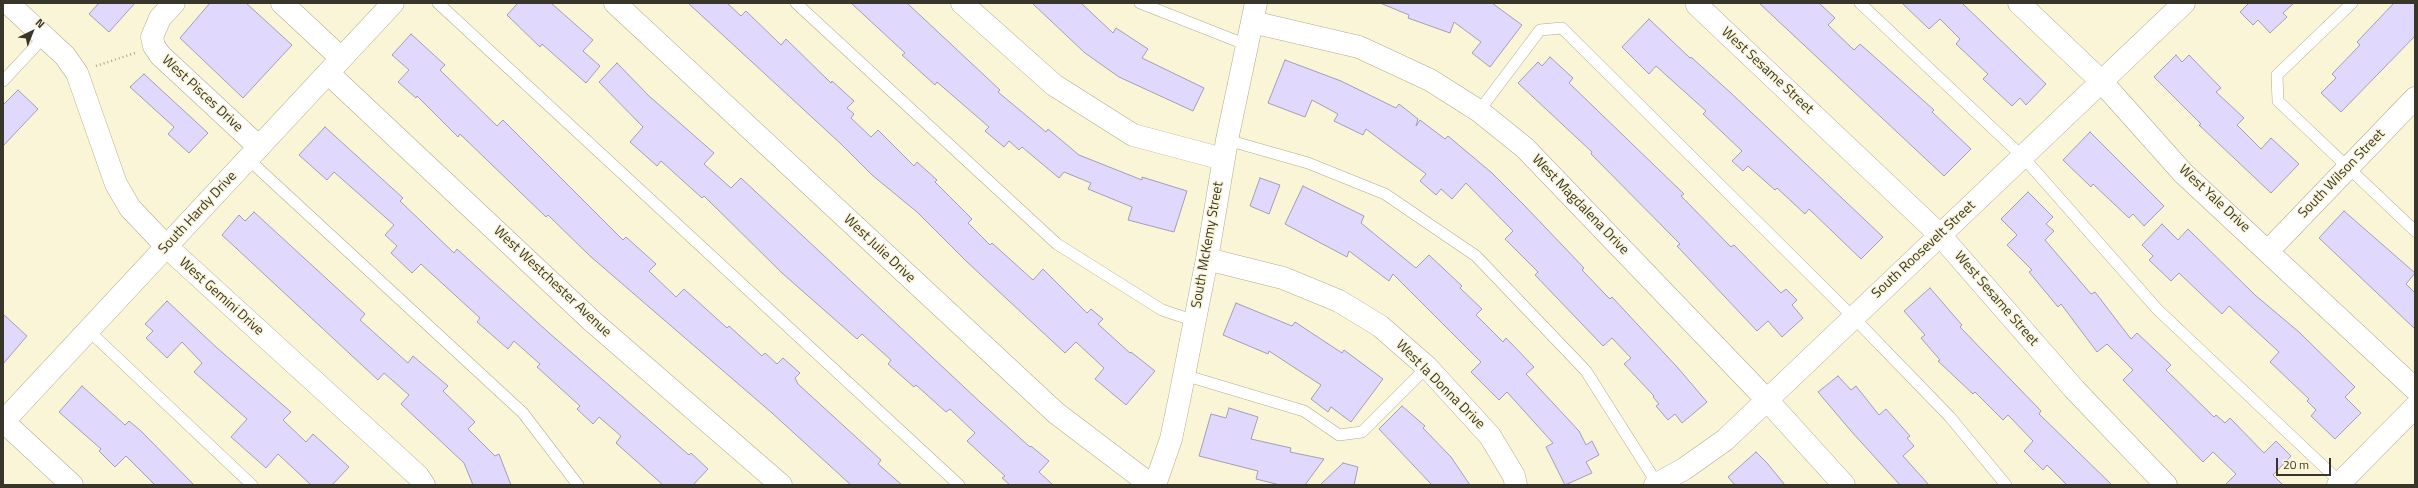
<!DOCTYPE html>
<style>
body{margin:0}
#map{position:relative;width:2418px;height:488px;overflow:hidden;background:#fbf5d8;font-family:"Titillium Web",sans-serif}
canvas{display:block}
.frame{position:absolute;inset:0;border:4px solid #38362a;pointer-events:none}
.north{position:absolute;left:12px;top:12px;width:40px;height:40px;-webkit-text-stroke:3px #fbf5d8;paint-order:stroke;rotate:43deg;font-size:11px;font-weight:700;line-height:16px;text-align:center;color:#38362a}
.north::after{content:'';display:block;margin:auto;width:14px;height:18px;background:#38362a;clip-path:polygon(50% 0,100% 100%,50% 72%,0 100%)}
.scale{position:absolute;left:2276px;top:458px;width:55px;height:18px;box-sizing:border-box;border:2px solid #38362a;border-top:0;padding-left:5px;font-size:12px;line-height:14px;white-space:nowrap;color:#38362a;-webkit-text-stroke:3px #fbf5d8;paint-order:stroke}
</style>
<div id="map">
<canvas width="2418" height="488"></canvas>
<div class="frame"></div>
<div class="north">N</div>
<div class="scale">20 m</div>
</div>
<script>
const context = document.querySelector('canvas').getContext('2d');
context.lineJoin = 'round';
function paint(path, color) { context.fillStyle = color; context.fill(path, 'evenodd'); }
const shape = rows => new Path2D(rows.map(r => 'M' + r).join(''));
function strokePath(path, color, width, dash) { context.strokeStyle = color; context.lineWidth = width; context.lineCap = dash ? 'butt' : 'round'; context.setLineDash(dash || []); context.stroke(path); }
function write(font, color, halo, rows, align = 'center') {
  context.font = font + ' "Titillium Web",sans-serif'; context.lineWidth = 3; context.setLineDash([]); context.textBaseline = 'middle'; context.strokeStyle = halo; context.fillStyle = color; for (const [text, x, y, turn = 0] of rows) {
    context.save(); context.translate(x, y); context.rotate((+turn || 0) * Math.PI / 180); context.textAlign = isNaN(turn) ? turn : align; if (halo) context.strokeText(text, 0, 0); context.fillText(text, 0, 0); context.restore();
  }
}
const building = shape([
 [99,3,135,3,109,32,89,14,99,3],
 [210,3,246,3,292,45,243,98,180,38,210,3],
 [518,3,551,3,593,40,583,51,600,66,586,83,542,44,540,47,507,15,518,3],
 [688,3,727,3,741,16,746,11,781,45,786,39,831,83,832,81,854,101,847,108,854,114,851,118,871,137,878,130,914,166,917,162,937,180,935,182,972,219,968,223,990,245,992,243,1033,280,1043,269,1087,313,1091,309,1103,319,1098,324,1130,353,1131,352,1155,371,1126,405,1095,379,1104,368,1076,342,1065,353,966,261,917,212,872,175,841,144,688,3],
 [851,3,907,3,1000,90,998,92,1046,132,1048,129,1079,155,1142,180,1142,177,1187,191,1174,232,1128,220,1132,207,1088,189,1091,183,1064,172,1059,178,1022,147,1019,150,1009,141,1004,147,985,131,989,127,937,82,935,85,902,55,905,53,851,3],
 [1032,3,1081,3,1113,33,1116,28,1148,49,1142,58,1204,88,1193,111,1119,77,1085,53,1032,3],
 [1380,3,1492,3,1522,25,1490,67,1472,53,1481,42,1454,22,1450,33,1408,18,1409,15,1380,3],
 [1759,3,1819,3,1835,18,1828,25,1854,50,1860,44,1934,110,1932,112,1971,149,1944,176,1759,3],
 [1902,3,1962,3,2046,84,2026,105,2020,98,2012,106,1983,79,1988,74,1956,44,1960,39,1940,19,1929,29,1902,3],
 [2249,3,2294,3,2283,13,2287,17,2270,33,2258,20,2253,25,2240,12,2249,3],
 [2394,3,2415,3,2415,36,2341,112,2321,93,2336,78,2332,74,2360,45,2357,42,2394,3],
 [1649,19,1690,58,1691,57,1732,94,1883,237,1861,259,1809,209,1805,214,1777,188,1775,190,1748,166,1743,171,1732,161,1742,151,1703,114,1706,111,1656,66,1649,74,1622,47,1649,19],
 [411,34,445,65,440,70,497,126,503,120,623,240,626,237,656,264,649,271,676,297,684,289,727,328,729,326,762,356,765,353,777,364,783,358,800,373,795,378,798,384,881,460,878,464,902,485,851,485,772,413,590,256,548,215,546,217,460,134,458,137,417,96,416,98,398,82,409,70,392,55,411,34],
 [2176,55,2182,62,2189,55,2221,88,2216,92,2244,118,2237,125,2261,149,2271,138,2299,164,2271,193,2199,125,2201,124,2154,77,2176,55],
 [1550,57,1573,78,1569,83,1684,194,1681,196,1731,247,1734,245,1781,293,1786,289,1797,300,1792,305,1803,318,1782,337,1768,321,1757,331,1677,246,1680,244,1591,154,1592,152,1518,83,1538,62,1542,66,1550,57],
 [1285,60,1341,81,1396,108,1399,104,1418,119,1416,126,1420,120,1445,139,1448,136,1492,173,1523,204,1584,268,1582,270,1604,293,1610,299,1612,297,1678,368,1707,402,1682,423,1675,414,1668,420,1656,406,1659,404,1653,397,1654,396,1624,364,1631,358,1612,338,1603,346,1535,275,1538,272,1505,239,1513,231,1466,183,1452,199,1441,189,1436,195,1420,181,1426,174,1366,129,1363,135,1334,121,1338,114,1312,100,1305,117,1268,103,1285,60],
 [617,63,649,96,714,153,704,164,731,188,741,178,980,402,1030,447,1031,446,1049,461,1039,472,1053,485,1010,485,1002,478,1005,476,967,441,975,433,950,409,946,412,916,385,914,387,888,364,891,360,862,334,857,339,782,273,704,196,702,198,661,161,657,166,630,142,643,127,599,82,617,63],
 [144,74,208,133,189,153,168,134,174,127,130,87,144,74],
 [18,90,38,109,3,146,3,105,18,90],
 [325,127,403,198,400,201,454,253,457,249,548,332,689,455,691,453,708,469,693,485,663,485,616,443,621,436,599,417,593,424,577,409,580,406,537,367,540,364,514,341,508,349,477,322,480,318,421,264,412,273,391,253,397,246,385,235,394,225,334,172,327,180,299,155,325,127],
 [2090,132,2164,206,2144,226,2133,214,2129,218,2093,184,2091,187,2063,160,2090,132],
 [1260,178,1280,185,1269,214,1250,206,1260,178],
 [1303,186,1364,216,1361,223,1416,268,1429,255,1462,286,1460,288,1482,309,1476,315,1503,342,1506,338,1534,367,1526,374,1579,431,1586,445,1592,441,1599,455,1586,462,1592,473,1565,485,1546,447,1553,443,1507,392,1499,400,1471,372,1481,362,1393,274,1389,281,1349,251,1347,257,1285,224,1303,186],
 [2028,192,2053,217,2046,224,2054,231,2045,240,2091,294,2095,292,2131,339,2137,333,2171,365,2166,370,2214,417,2216,415,2225,423,2230,418,2264,453,2276,441,2291,456,2273,475,2283,485,2225,485,2236,474,2213,452,2203,462,2123,380,2133,370,2107,344,2097,352,2061,304,2058,307,2029,272,2032,270,2007,245,2017,235,2001,219,2028,192],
 [2344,211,2415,273,2406,284,2415,293,2415,329,2319,238,2344,211],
 [254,212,365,314,360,320,408,363,413,356,448,386,443,391,475,422,468,429,495,456,499,454,511,485,473,485,464,463,401,404,409,395,384,373,378,380,222,235,239,215,245,221,254,212],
 [2162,224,2178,240,2188,229,2255,295,2299,332,2355,387,2345,397,2361,413,2335,439,2311,416,2316,410,2307,401,2309,399,2270,362,2279,352,2229,306,2222,314,2179,273,2171,281,2149,260,2153,256,2142,245,2162,224],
 [1930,288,1962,325,1960,327,2041,411,2039,414,2112,485,2067,485,2047,465,2043,470,2024,451,2033,441,2008,415,2003,420,1975,392,1973,394,1938,361,1940,360,1921,338,1925,335,1904,311,1930,288],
 [167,301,216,347,291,412,283,420,306,442,313,434,349,467,332,485,311,485,278,454,266,468,231,437,247,419,194,372,202,363,182,342,167,358,146,338,153,331,145,324,167,301],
 [1236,303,1292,326,1295,322,1342,353,1344,350,1383,379,1351,422,1331,407,1328,412,1311,399,1321,385,1269,351,1268,354,1223,335,1236,303],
 [3,314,27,336,3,364,3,314],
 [1838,376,1851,390,1856,386,1879,415,1886,409,1910,436,1907,438,1914,446,1903,456,1929,485,1900,485,1851,431,1818,392,1838,376],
 [82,386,125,425,129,421,141,431,194,485,155,485,126,456,115,467,99,451,101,449,59,412,82,386],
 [1402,406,1425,426,1423,428,1451,457,1470,485,1432,485,1379,429,1402,406],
 [1229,408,1258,417,1251,439,1291,448,1290,452,1324,459,1305,485,1280,485,1256,479,1258,471,1199,456,1211,414,1226,418,1229,408],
 [1756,452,1767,463,1785,485,1735,485,1728,477,1756,452],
 [1343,463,1358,467,1354,485,1320,485,1343,463]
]);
paint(building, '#e0d9fd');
strokePath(building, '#a29db8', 1);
const lane = shape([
 [438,3,959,485],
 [796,3,1057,244,1162,310,1195,321],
 [1140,3,1247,45],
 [1860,3,2023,157,2157,309,2340,482],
 [2352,3,2277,75,2278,101,2415,231],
 [3,81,45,36],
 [1479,111,1540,30,1562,28,1853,317,1950,417,2006,485],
 [1227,140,1308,163,1385,194,1476,256,1586,371,1658,485],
 [248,159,523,413,578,485],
 [89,331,252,485],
 [1184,375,1304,411,1339,435,1362,432,1427,367]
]);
const street = shape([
 [8,3,65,56,77,73,116,184,130,208,167,247,418,476,424,485],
 [174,3,160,18,152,37,154,46,160,55,259,147],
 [282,3,341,58],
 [615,3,1056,413,1151,485],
 [962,3,1054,85,1133,135,1223,159],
 [1699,3,1697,5,1940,235,2075,390,2166,485],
 [2019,3,2101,81,2183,173,2415,389],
 [1252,22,1359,47,1430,80,1479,111,1525,148,1767,400,1844,485],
 [328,73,592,321,781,485],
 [2269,250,2415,98],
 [1207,259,1283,278,1339,301,1380,326,1427,367,1490,436,1514,476,1516,485],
 [4,422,72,485],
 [1155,485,1171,439,1179,401,1207,259,1227,140,1256,3],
 [1655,485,1684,469,1725,440,2184,3],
 [2338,485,2415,407]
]);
const secondary = shape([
 [3,422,393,3]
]);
strokePath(lane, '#b1ab8f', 12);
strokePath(street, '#b1ab8f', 23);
strokePath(secondary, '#b1ab8f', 23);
strokePath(shape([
 [96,66,135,53]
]), '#aaa690', 2.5, [1, 3]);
strokePath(lane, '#fff', 11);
strokePath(street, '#fff', 22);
strokePath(secondary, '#fff', 22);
write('14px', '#38362a', '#fbf5d8', [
 ["West Sesame Street",1767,71,43],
 ["West Pisces Drive",202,94,43],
 ["South Wilson Street",2342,174,-46],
 ["West Yale Drive",2214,199,43],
 ["West Magdalena Drive",1580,205,46],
 ["South Hardy Drive",198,213,-47],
 ["South McKemy Street",1208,245,-80],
 ["West Julie Drive",879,249,43],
 ["South Roosevelt Street",1924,250,-43],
 ["West Westchester Avenue",552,282,43],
 ["West Gemini Drive",221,297,42],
 ["West Sesame Street",1996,299,49],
 ["West la Donna Drive",1440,385,45]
]);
</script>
